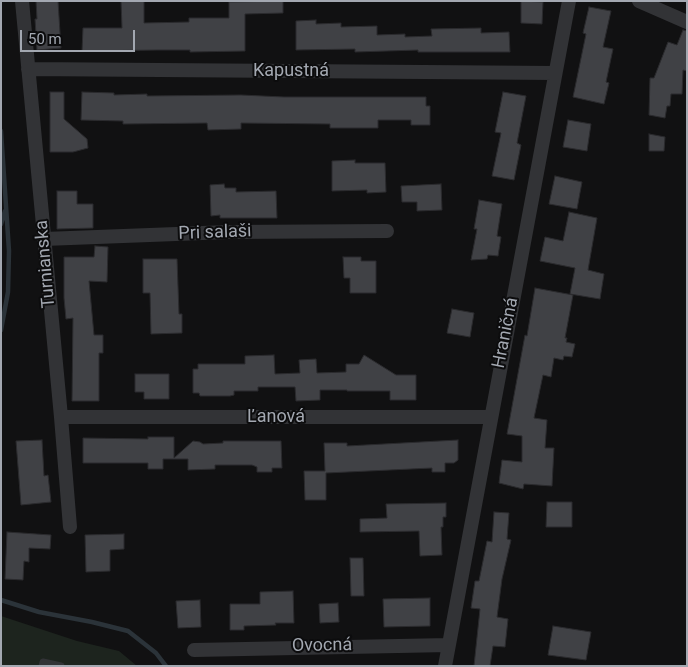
<!DOCTYPE html>
<meta charset="utf-8">
<style>
body{margin:0}
#map{position:relative;width:688px;height:667px;overflow:hidden;background:#111112;font-family:Roboto,sans-serif}
canvas{display:block}
.frame{position:absolute;inset:0;border:2px solid #a3a8b1;pointer-events:none}
.scale{position:absolute;left:20px;top:30px;width:115px;height:22px;box-sizing:border-box;border:2px solid #a3a8b1;border-top:0;padding-left:6px;font-size:15px;line-height:18px;white-space:nowrap;color:#a3a8b1;-webkit-text-stroke:4px #0c0c0d;paint-order:stroke}
</style>
<div id="map">
<canvas width="688" height="667"></canvas>
<div class="frame"></div>
<div class="scale">50 m</div>
</div>
<script>
const context = document.querySelector('canvas').getContext('2d');
context.lineJoin = 'round';
function paint(path, color) { context.fillStyle = color; context.fill(path, 'evenodd'); }
const shape = rows => new Path2D(rows.map(r => 'M' + r).join(''));
function strokePath(path, color, width, dash) { context.strokeStyle = color; context.lineWidth = width; context.lineCap = dash ? 'butt' : 'round'; context.setLineDash(dash || []); context.stroke(path); }
function write(font, color, halo, rows, align = 'center') {
  context.font = font + ' Roboto,sans-serif'; context.lineWidth = 4; context.setLineDash([]); context.textBaseline = 'middle'; context.strokeStyle = halo; context.fillStyle = color; for (const [text, x, y, turn = 0] of rows) {
    context.save(); context.translate(x, y); context.rotate((+turn || 0) * Math.PI / 180); context.textAlign = isNaN(turn) ? turn : align; if (halo) context.strokeText(text, 0, 0); context.fillText(text, 0, 0); context.restore();
  }
}
paint(shape([
 [1,616,77,641,119,651,137,666,1,666]
]), '#1d241e');
strokePath(shape([
 [1,131,9,251,8,292,1,330],
 [1,224,5,211],
 [1,600,39,612,92,622,128,631,156,653,166,666]
]), '#2b3339', 4.5);
const building = shape([
 [36,1,58,1,61,48,37,50,35,19,37,19,36,1],
 [121,1,144,1,144,23,189,22,189,18,229,18,229,2,283,1,283,13,245,14,245,51,190,52,190,50,157,50,82,51,83,28,122,28,121,1],
 [521,1,543,2,542,24,521,23,521,1],
 [589,7,611,11,603,47,613,49,606,82,609,83,604,104,573,97,586,34,583,33,589,7],
 [316,20,316,24,341,23,341,27,377,26,377,35,405,34,405,37,432,36,431,29,481,28,481,33,509,32,510,52,418,52,418,50,355,52,355,49,296,50,296,21,316,20],
 [683,30,687,31,687,71,683,70,682,94,671,94,670,106,667,106,665,118,649,115,650,78,654,78,668,42,677,45,683,30],
 [50,92,64,92,64,119,87,139,88,148,73,152,50,152,50,92],
 [82,92,114,93,114,95,147,94,147,96,241,95,284,97,426,97,426,106,430,106,430,125,411,125,411,120,378,120,378,128,330,128,330,124,241,123,241,129,208,130,207,123,123,124,123,121,81,120,82,92],
 [503,92,526,96,517,143,521,145,514,180,492,176,501,133,495,132,503,92],
 [568,120,591,124,587,151,563,147,568,120],
 [649,134,665,137,664,151,649,151,649,134],
 [355,160,355,163,385,163,386,192,367,193,367,190,332,191,332,161,355,160],
 [555,176,582,182,577,209,549,204,555,176],
 [224,184,225,188,236,188,236,192,276,191,277,218,220,218,220,215,211,216,210,185,224,184],
 [441,184,442,210,417,211,417,202,402,202,401,186,441,184],
 [57,191,77,191,77,204,93,204,93,228,57,229,57,191],
 [479,200,502,204,497,236,501,237,498,256,488,255,487,259,471,260,477,229,474,229,479,200],
 [569,212,597,218,588,270,604,274,600,299,570,294,575,268,540,261,545,237,563,241,569,212],
 [95,246,108,247,107,282,89,281,94,335,103,335,103,353,99,353,99,401,72,401,73,318,66,319,64,298,64,257,94,257,95,246],
 [343,257,361,257,361,261,376,261,376,293,350,293,350,278,344,278,343,257],
 [143,259,177,259,179,314,182,314,182,333,151,334,150,293,143,293,143,259],
 [535,288,573,295,565,338,567,338,566,342,575,344,572,357,564,356,563,360,554,358,551,377,543,375,534,418,547,420,545,448,554,448,552,486,524,484,523,489,499,483,502,460,522,462,522,436,507,434,525,335,527,336,535,288],
 [452,309,474,313,470,337,447,333,452,309],
 [274,355,275,374,300,373,299,360,316,359,317,373,346,372,346,364,359,364,364,355,396,375,416,375,416,400,390,400,390,391,347,391,347,390,320,390,320,400,296,401,295,387,258,387,258,391,234,391,234,395,230,396,200,396,199,393,193,393,193,369,198,369,198,364,245,364,245,356,274,355],
 [135,374,169,374,169,399,144,399,144,392,135,392,135,374],
 [148,437,174,437,174,458,193,441,200,442,203,444,223,443,223,441,281,441,282,468,272,468,272,472,257,472,257,467,252,465,215,465,215,469,188,470,188,459,163,459,163,469,148,469,148,463,83,463,83,438,148,439,148,437],
 [42,440,44,476,48,475,51,502,21,505,16,441,42,440],
 [458,440,458,460,454,463,445,463,445,472,432,472,432,468,326,473,326,500,305,500,304,471,325,471,324,443,347,443,347,446,458,440],
 [547,502,572,502,572,527,546,527,547,502],
 [446,503,446,517,443,517,443,527,441,527,442,555,420,556,419,531,360,532,360,519,387,518,386,504,446,503],
 [494,512,509,513,507,539,511,540,502,579,497,617,508,619,505,647,493,646,490,666,474,666,480,609,471,608,475,581,479,581,487,541,492,542,494,512],
 [7,532,51,535,50,549,29,548,29,562,24,561,23,580,5,579,7,532],
 [124,534,124,549,110,550,110,571,86,572,85,535,124,534],
 [350,558,363,558,364,596,351,596,350,558],
 [293,591,294,623,275,623,276,625,244,626,244,630,230,630,230,604,260,604,260,592,293,591],
 [430,598,430,626,384,627,383,599,430,598],
 [200,600,201,627,178,628,176,601,200,600],
 [338,603,339,622,320,623,319,604,338,603],
 [553,626,591,632,586,660,548,655,553,626]
]);
paint(building, '#404145');
strokePath(building, '#2b2b2e', 1);
strokePath(shape([
 [42,666,43,662,61,666]
]), '#323336', 7);
strokePath(shape([
 [22,1,61,417,70,527],
 [639,1,687,22],
 [28,69,555,73],
 [44,239,229,232,387,231],
 [61,417,491,417],
 [194,650,449,645],
 [445,666,569,1]
]), '#323336', 14);
write('18px', '#a3a8b1', '#0c0c0d', [
 ["Kapustná",291,71],
 ["Pri salaši",215,233,-2],
 ["Turnianska",46,264,-95],
 ["Hraničná",506,333,-79],
 ["Ľanová",276,417],
 ["Ovocná",322,646,-1]
]);
</script>
